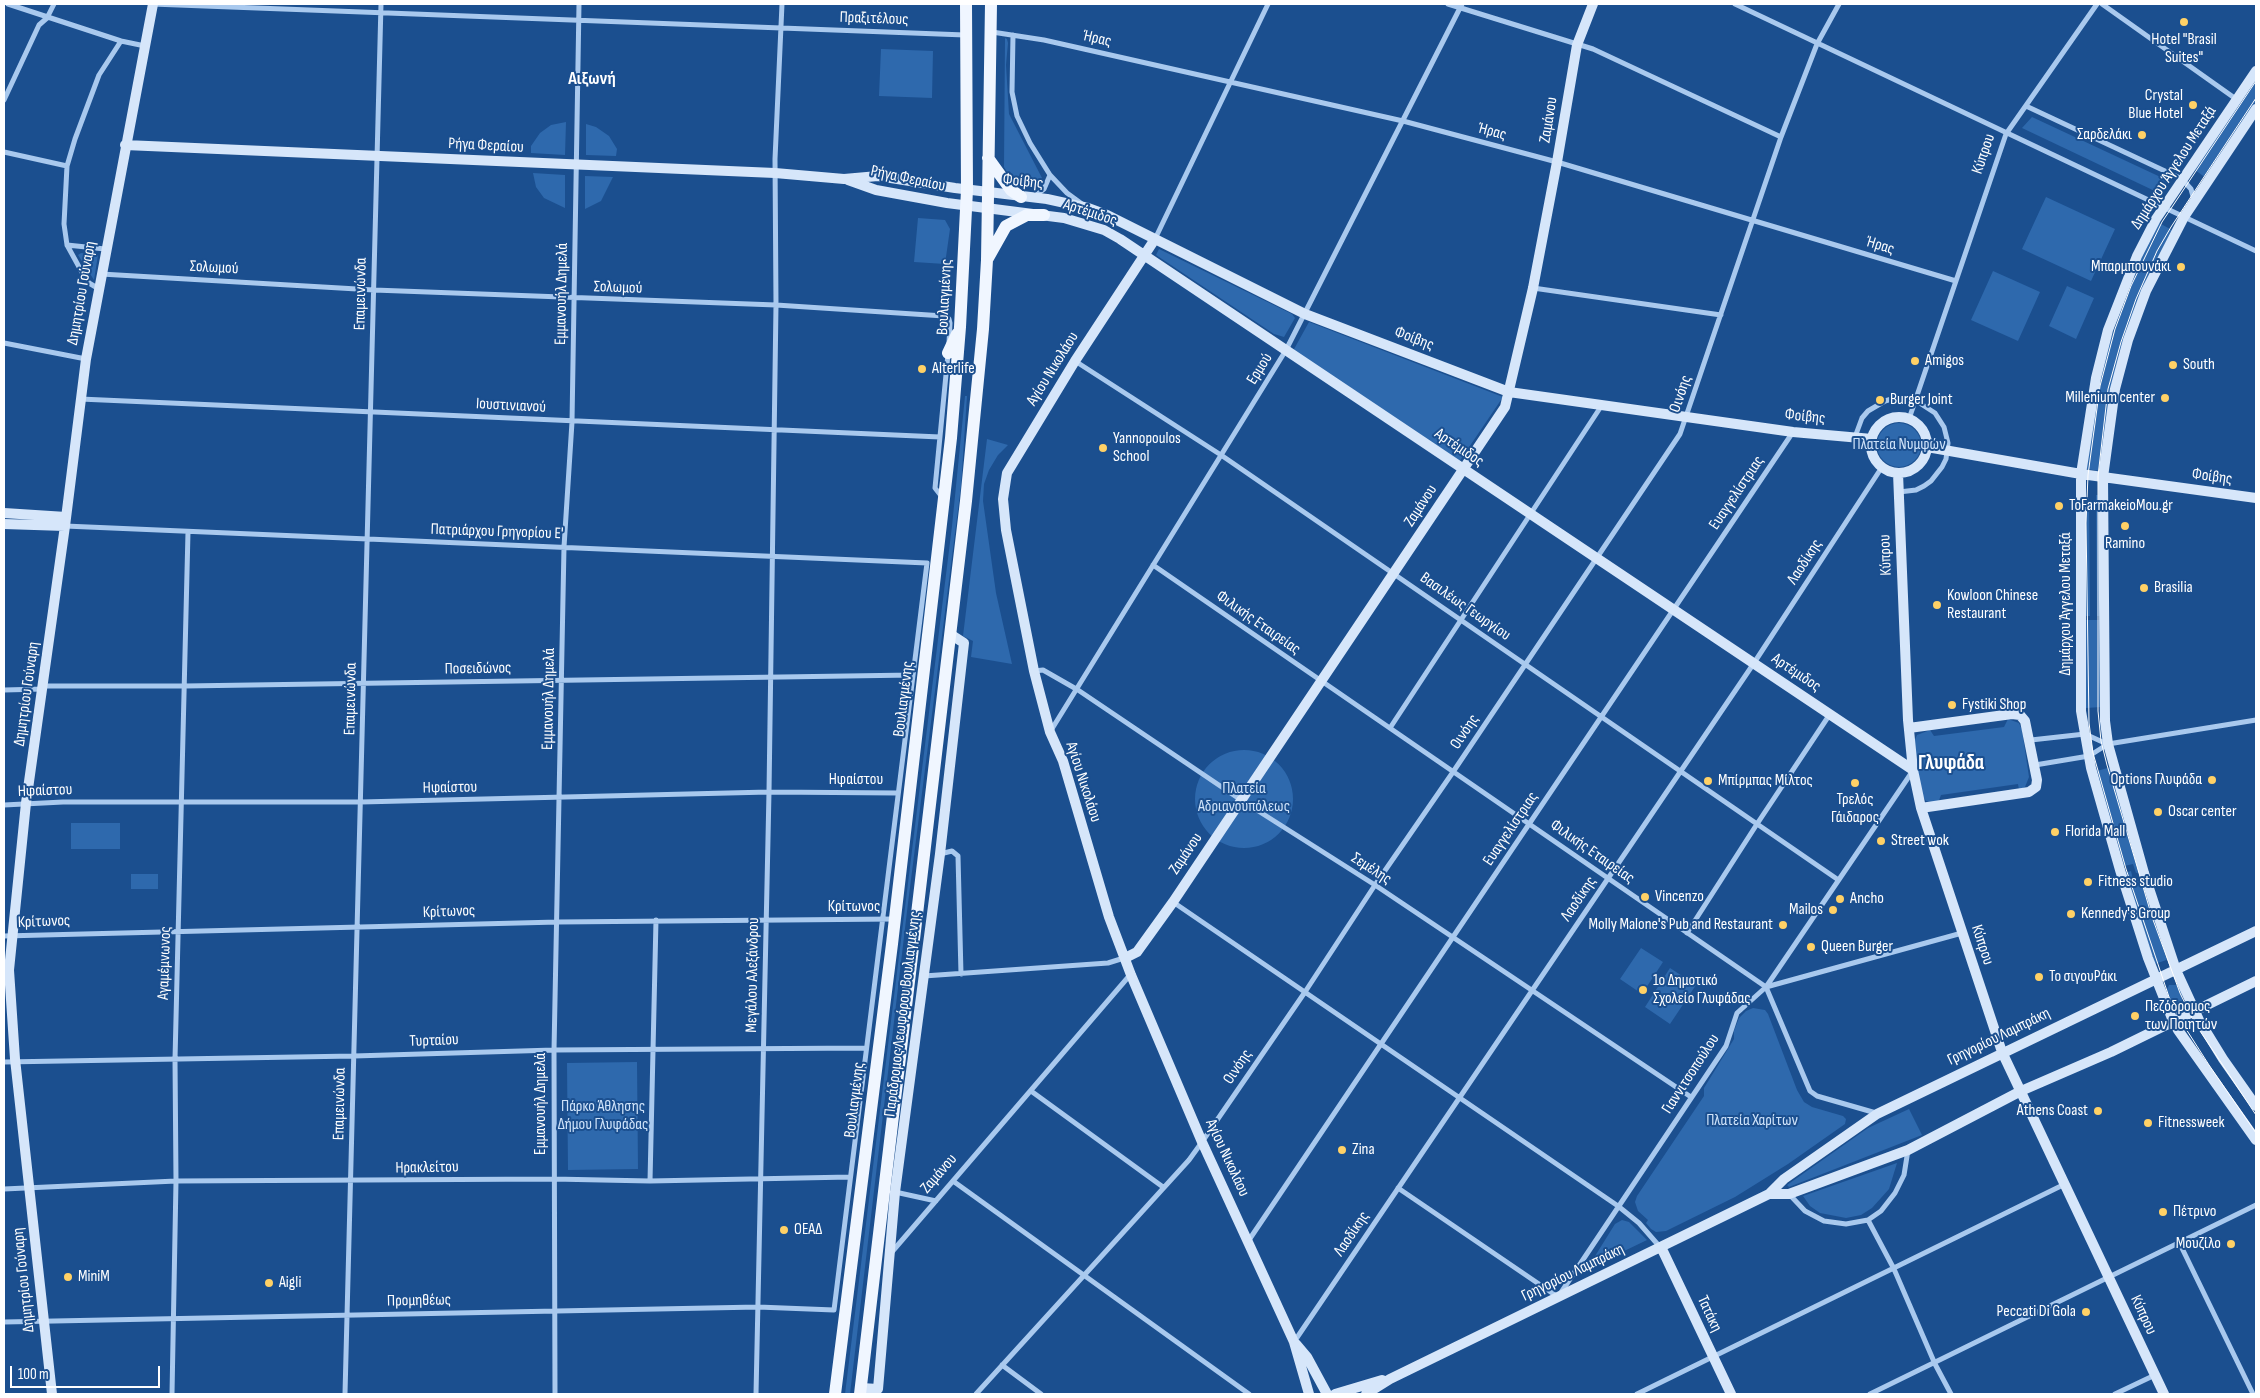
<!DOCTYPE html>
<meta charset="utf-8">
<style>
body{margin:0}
#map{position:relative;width:2260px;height:1398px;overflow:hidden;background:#1b4f8f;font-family:"Sofia Sans Condensed",sans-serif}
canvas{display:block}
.frame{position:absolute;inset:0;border:5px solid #fff;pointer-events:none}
.scale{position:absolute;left:10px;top:1366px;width:150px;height:22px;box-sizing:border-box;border:2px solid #fff;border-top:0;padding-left:6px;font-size:15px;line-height:18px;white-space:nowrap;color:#fff;-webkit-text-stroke:4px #1b4f8f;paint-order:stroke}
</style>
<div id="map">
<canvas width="2260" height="1398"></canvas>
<div class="frame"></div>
<div class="scale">100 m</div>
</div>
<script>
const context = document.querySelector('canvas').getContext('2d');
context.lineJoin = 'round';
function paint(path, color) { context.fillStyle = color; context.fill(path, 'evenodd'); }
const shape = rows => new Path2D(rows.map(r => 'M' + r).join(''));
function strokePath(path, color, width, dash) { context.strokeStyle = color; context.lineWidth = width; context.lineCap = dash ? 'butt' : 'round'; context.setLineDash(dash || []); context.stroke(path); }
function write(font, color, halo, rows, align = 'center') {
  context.font = font + ' "Sofia Sans Condensed",sans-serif'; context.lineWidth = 4; context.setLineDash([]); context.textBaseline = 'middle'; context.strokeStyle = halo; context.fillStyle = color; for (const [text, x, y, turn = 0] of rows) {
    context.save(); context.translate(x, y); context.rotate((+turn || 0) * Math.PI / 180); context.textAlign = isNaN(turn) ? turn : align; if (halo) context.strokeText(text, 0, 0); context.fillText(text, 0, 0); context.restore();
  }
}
paint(shape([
 [1005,38,1007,39,1008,43,1006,65,1009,114,1042,178,1041,186,1026,178,1017,177,1012,180,1004,167],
 [881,49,933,51,932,98,879,96],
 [2256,78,2256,101,2206,178,2195,170],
 [2032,117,2169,181,2159,193,2022,128],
 [566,122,565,155,531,153,531,146,540,133,551,125],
 [586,124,596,127,609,136,617,149,616,156,586,155],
 [533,173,565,175,565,208,544,198,536,187],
 [585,176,613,177,601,201,585,209],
 [2046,197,2115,229,2091,281,2022,249],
 [918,218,945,220,950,229,945,264,914,262],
 [2159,223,2172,230,2151,270,2135,308,2100,471,2086,469,2093,413,2109,343,2141,259],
 [1159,249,1292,314,1295,318,1284,337,1274,334,1156,255],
 [81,253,98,255,94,280,78,255],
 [1993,271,2040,292,2018,341,1971,320],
 [2067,286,2094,298,2076,339,2049,326],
 [1309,322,1503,397,1459,462,1293,351],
 [965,396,967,396,961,486,908,903,850,1394,845,1394,952,526],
 '1877 445a22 22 0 1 1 44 0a22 22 0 1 1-44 0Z',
 [987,439,1008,445,998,455,989,470,984,484,983,501,996,593,1012,664,971,657,973,641,963,636],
 [2096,495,2100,495,2100,616,2097,616],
 [2086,498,2089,498,2090,616,2086,616],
 [2086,620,2101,620,2101,707,2086,708],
 [2008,719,2019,723,2022,730,2029,777,2025,787,2019,790,2018,784,1941,795,1938,803,1926,801,1921,794,1914,742,1917,735,1930,730,1934,736,2004,727],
 '1195 799a49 49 0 1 1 98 0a49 49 0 1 1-98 0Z',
 [2111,767,2140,872,2136,873,2133,864,2124,866,2097,771],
 [71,823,120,823,120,849,71,849],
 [2131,871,2133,880,2142,878,2169,959,2155,964,2125,873],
 [131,874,158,874,158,889,131,889],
 [1641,948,1663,962,1642,994,1620,979],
 [1670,968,1696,985,1670,1024,1645,1007],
 [2169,985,2178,985,2182,993,2182,1002,2177,1007,2173,1007,2166,992],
 [1753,1008,1765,1010,1768,1014,1797,1090,1804,1102,1812,1107,1843,1116,1846,1119,1845,1124,1788,1164,1735,1197,1666,1231,1656,1232,1651,1229,1646,1223,1648,1220,1638,1211,1635,1202,1637,1196,1704,1096,1704,1088,1734,1039,1734,1031,1739,1018,1746,1011],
 [637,1062,638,1169,568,1170,567,1063],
 [1909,1109,1922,1135,1789,1187,1787,1185,1868,1128],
 [1897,1163,1889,1189,1872,1208,1861,1215,1846,1218,1820,1213,1810,1206,1803,1196],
 [1622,1220,1629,1222,1647,1240,1587,1269,1615,1224]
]), '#2e69ad');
strokePath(shape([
 [8,4,121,41,145,46],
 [152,4,965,35],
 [1448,4,1593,49,1781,137],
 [1735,4,2256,251],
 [2102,4,2236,99],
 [992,32,1044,40,1403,121,1557,162,1956,281],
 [1013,35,1012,92,1017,116,1030,143,1050,175,1067,193,1082,204],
 [4,100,39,25,47,18,54,4],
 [2026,106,2182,179,2191,189,2194,200],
 [4,152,67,166],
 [1035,196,1044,189,1050,175],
 [1155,239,1268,4],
 [67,245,105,249],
 [101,274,374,290,776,305,944,316,949,319,950,323,949,343],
 [1533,288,1721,315],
 [99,289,89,283,84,276,67,245,64,224,67,166,75,139,99,75,121,41],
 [4,343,86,359],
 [1075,361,1221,455,1837,879],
 [80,399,940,437],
 [1909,419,2006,134,2097,4],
 [1855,437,1862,418,1868,411,1885,401,1895,398,1915,400,1935,413,1944,427,1948,443,1946,459,1942,467,1931,481,1924,486,1916,490,1899,492],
 [942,497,935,488,948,354],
 [1153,565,1766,987,1810,1091,1817,1096,1876,1113],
 [1034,671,1043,670,1078,690,1241,800,1375,885,1691,1097],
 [43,686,185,686,913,675],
 [4,690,43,689],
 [1390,728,1602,405],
 [1050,732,1286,350,1462,4],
 [2031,740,2085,734,2107,744],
 [2035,765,2089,756,2108,744,2256,720],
 [4,805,63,802,361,802,769,792,898,793],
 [940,854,952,851,958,856,961,974],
 [1173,902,1618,1206,1639,1223,1660,1247],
 [1687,933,1757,824,1830,714],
 [4,936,558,922,895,919],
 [924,976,1108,963,1124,958],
 [1766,987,1962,933],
 [4,1062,354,1056,554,1050,866,1048],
 [1031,1091,1163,1187],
 [650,1181,656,920],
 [953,1181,1249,1394],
 [1398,1188,1558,1297,1726,1046,1737,1013,1766,987,1912,772],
 [4,1189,176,1181,553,1179,650,1181,850,1177],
 [895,1192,936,1201],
 [1789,1194,1805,1211,1824,1221,1846,1224,1868,1220,1881,1211,1895,1193,1904,1175,1908,1150],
 [1868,1220,1894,1269,1935,1364,1951,1394],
 [1249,1240,1793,432],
 [2179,1242,2253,1394],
 [891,1253,1130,975],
 [4,1322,758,1307,834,1310,927,563,65,526],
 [1294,1342,1754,663,1882,467],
 [1002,1365,1041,1394],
 [172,1394,176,1181,175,1059,188,532],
 [345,1394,381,4],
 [555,1394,554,1050,564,547,572,422,579,4],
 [756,1394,769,792,776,305,775,159,782,4],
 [976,1394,1189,1160,1202,1142,1305,992,1375,885,1453,772,1680,434,1781,137,1817,44,1839,4],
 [1637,1394,2065,1184],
 [1870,1394,2256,1205],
 [2115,1394,2155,1375]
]), '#a9c9ee', 5);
strokePath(shape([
 [2256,71,2156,219,2137,256,2108,330,2096,378,2081,474,2081,711,2091,768,2120,870,2148,958,2173,1021,2178,1030,2256,1140],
 [2256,109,2184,217,2146,291,2128,340,2115,389,2103,477,2105,721,2108,744,2144,873,2176,970,2199,1020,2223,1059,2256,1106],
 [125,145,775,173,844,179,878,176,955,188,1047,199,1088,208,1107,215,1305,314,1509,392,1793,432,1872,439],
 [848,180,876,190,947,203,1064,218,1104,230,1120,239,1913,770],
 [1155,239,1075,361,1007,473,1003,499,1006,530,1034,671,1050,732,1063,761,1109,917,1131,975,1202,1142,1294,1342,1309,1394],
 '1871 445a28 28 0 1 1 56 0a28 28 0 1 1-56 0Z',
 [1927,447,2081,474,2256,498],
 [1898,473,1908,720,1913,770,1921,808,2002,1052,2164,1394],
 [4,513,66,517],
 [4,524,65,526],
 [1909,728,2012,714,2020,715,2025,721,2037,780,2036,787,2029,792,1921,808],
 [1125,958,1137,952,1173,902,1505,407,1533,288,1557,162,1577,45,1593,4],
 [1769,1194,1789,1194,1908,1150,2021,1091,2111,1052,2256,981],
 [1661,1247,1731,1394],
 [1296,1344,1307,1357,1327,1394],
 [861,1388,878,1389,895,1192,940,854,964,643,950,634],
 [52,1394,15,1059,9,970,26,803,65,526,86,359,153,4],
 [1335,1394,1382,1380],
 [1366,1394,1390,1379,1769,1194,1784,1179,1877,1114,2256,931]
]), '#d6e6fa', 10);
strokePath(shape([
 [988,158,1011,190,1021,197],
 [988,258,1006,226,1027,215,1044,215],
 [948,353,957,334],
 [835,1394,892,944,951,438,960,327,967,190,966,4],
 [860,1394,966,501,983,329,987,260,991,4]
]), '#f0f6ff', 12);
strokePath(shape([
 [2256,81,2162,222,2131,286,2115,329,2100,386,2088,475,2086,523,2089,723,2093,753,2126,869,2169,997,2179,1018,2209,1065,2256,1133],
 [2256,98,2171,227,2157,251,2136,299,2121,342,2108,389,2098,476,2098,711,2101,741,2107,765,2152,917,2180,993,2194,1022,2256,1115]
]), '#fff', 1);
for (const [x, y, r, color] of [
 [2184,22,5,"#ffd166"],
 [2193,105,5,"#ffd166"],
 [2142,135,5,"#ffd166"],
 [2181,267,5,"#ffd166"],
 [1915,361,5,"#ffd166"],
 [2173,365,5,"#ffd166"],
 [922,369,5,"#ffd166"],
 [2165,398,5,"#ffd166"],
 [1880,400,5,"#ffd166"],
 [1103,448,5,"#ffd166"],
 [2059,506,5,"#ffd166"],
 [2125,526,5,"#ffd166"],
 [2144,588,5,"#ffd166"],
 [1937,605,5,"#ffd166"],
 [1952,705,5,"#ffd166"],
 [2212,780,5,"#ffd166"],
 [1708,781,5,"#ffd166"],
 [1855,783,5,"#ffd166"],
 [2158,812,5,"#ffd166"],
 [2055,832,5,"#ffd166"],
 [1881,841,5,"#ffd166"],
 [2088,882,5,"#ffd166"],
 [1645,897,5,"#ffd166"],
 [1840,899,5,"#ffd166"],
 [1833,910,5,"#ffd166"],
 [2071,914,5,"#ffd166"],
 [1783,925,5,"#ffd166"],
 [1811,947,5,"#ffd166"],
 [2039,977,5,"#ffd166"],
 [1643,990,5,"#ffd166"],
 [2135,1016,5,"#ffd166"],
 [2098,1111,5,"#ffd166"],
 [2148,1123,5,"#ffd166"],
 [1342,1150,5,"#ffd166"],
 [2163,1212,5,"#ffd166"],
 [784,1230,5,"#ffd166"],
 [2231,1244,5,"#ffd166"],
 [68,1277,5,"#ffd166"],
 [269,1283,5,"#ffd166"],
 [2086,1312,5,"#ffd166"]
]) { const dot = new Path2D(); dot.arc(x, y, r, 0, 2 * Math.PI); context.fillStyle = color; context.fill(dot); strokePath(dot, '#1b4f8f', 2); }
write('16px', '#fff', '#1b4f8f', [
 ["Πραξιτέλους",874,19,2],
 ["Ήρας",1097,39,13],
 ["Ζαμάνου",1549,120,-81],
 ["Ήρας",1492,132,15],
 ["Ρήγα Φεραίου",486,146,3],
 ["Κύπρου",1984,154,-71],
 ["Δημάρχου Άγγελου Μεταξά",2174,168,-57],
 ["Ρήγα Φεραίου",908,179,12],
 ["Φοίβης",1023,182,6],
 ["Αρτέμιδος",1090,213,18],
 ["Ήρας",1880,246,17],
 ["Σολωμού",214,268,3],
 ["Σολωμού",618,288,2],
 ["Δημητρίου Γούναρη",82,293,-80],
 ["Επαμεινώνδα",361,294,-89],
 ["Εμμανουήλ Δημελά",562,294,-89],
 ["Βουλιαγμένης",945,297,-87],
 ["Φοίβης",1414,339,21],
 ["Αγίου Νικολάου",1053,369,-58],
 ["Ερμού",1260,369,-58],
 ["Οινόης",1681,394,-71],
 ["Ιουστινιανού",511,406,3],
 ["Φοίβης",1805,417,6],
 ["Αρτέμιδος",1459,448,34],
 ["Φοίβης",2212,477,8],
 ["Ευαγγελίστριας",1737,493,-56],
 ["Ζαμάνου",1421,506,-57],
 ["Πατριάρχου Γρηγορίου E'",497,532,2],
 ["Κύπρου",1886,555,-92],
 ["Λαοδίκης",1805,562,-57],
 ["Δημάρχου Άγγελου Μεταξά",2066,604,-90],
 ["Βασιλέως Γεωργίου",1465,607,35],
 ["Φιλικής Εταιρείας",1258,623,35],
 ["Ποσειδώνος",478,669,-1],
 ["Αρτέμιδος",1796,673,34],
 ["Δημητρίου Γούναρη",27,694,-82],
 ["Επαμεινώνδα",351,699,-89],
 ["Εμμανουήλ Δημελά",549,699,-89],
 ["Βουλιαγμένης",904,699,-83],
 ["Οινόης",1465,732,-56],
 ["Ηφαίστου",856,780],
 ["Αγίου Νικολάου",1083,782,72],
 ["Ηφαίστου",450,788,-1],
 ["Ηφαίστου",45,791,-2],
 ["Ευαγγελίστριας",1511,829,-56],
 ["Φιλικής Εταιρείας",1592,852,35],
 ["Ζαμάνου",1186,854,-56],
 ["Σεμέλης",1371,869,33],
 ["Λαοδίκης",1579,899,-56],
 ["Κρίτωνος",854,907],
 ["Κρίτωνος",449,912,-2],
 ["Κρίτωνος",44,922,-2],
 ["Κύπρου",1982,945,72],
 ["Αγαμέμνωνος",165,963,-88],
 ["Μεγάλου Αλεξάνδρου",753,975,-89],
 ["Παράδρομος Λεωφόρου Βουλιαγμένης",903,1014,-83],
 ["Γρηγορίου Λαμπράκη",1999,1037,-26],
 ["Τυρταίου",434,1041,-2],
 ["Οινόης",1238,1067,-56],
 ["Γιαννιτσοπούλου",1691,1074,-57],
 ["Βουλιαγμένης",855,1100,-83],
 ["Επαμεινώνδα",340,1104,-89],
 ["Εμμανουήλ Δημελά",541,1104,-90],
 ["Αγίου Νικολάου",1227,1158,65],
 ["Ηρακλείτου",427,1168,-1],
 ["Ζαμάνου",939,1174,-49],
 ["Λαοδίκης",1352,1234,-56],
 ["Γρηγορίου Λαμπράκη",1573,1273,-26],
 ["Δημητρίου Γούναρη",24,1280,-96],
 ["Προμηθέως",419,1301,-1],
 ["Τατάκη",1709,1314,65],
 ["Κύπρου",2143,1315,65]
]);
write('16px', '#fff', '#1b4f8f', [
 ["Hotel \"Brasil",2184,40,"center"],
 ["Suites\"",2184,58,"center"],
 ["Crystal",2183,96,"right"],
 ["Blue Hotel",2183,114,"right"],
 ["Σαρδελάκι",2132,135,"right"],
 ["Μπαρμπουνάκι",2171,267,"right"],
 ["Amigos",1925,361],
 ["South",2183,365],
 ["Alterlife",932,369],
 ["Millenium center",2155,398,"right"],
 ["Burger Joint",1890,400],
 ["Yannopoulos",1113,439],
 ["School",1113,457],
 ["ToFarmakeioMou.gr",2069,506],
 ["Ramino",2125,544,"center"],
 ["Brasilia",2154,588],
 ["Kowloon Chinese",1947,596],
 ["Restaurant",1947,614],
 ["Fystiki Shop",1962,705],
 ["Options Γλυφάδα",2202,780,"right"],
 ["Μπίρμπας Μίλτος",1718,781],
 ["Τρελός",1855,800,"center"],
 ["Γάιδαρος",1855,818,"center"],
 ["Oscar center",2168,812],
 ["Florida Mall",2065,832],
 ["Street wok",1891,841],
 ["Fitness studio",2098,882],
 ["Vincenzo",1655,897],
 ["Ancho",1850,899],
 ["Mailos",1823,910,"right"],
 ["Kennedy's Group",2081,914],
 ["Molly Malone's Pub and Restaurant",1773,925,"right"],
 ["Queen Burger",1821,947],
 ["Το σιγουΡάκι",2049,977],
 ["1ο Δημοτικό",1653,981],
 ["Σχολείο Γλυφάδας",1653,999],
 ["Πεζόδρομος",2145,1007],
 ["των Ποιητών",2145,1025],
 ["Athens Coast",2088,1111,"right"],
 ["Fitnessweek",2158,1123],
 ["Zina",1352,1150],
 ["Πέτρινο",2173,1212],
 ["ΟΕΑΔ",794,1230],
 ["Μουζίλο",2221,1244,"right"],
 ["MiniM",78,1277],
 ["Aigli",279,1283],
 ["Peccati Di Gola",2076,1312,"right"]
], 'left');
write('16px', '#cfe3fa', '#1b4f8f', [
 ["Πλατεία Νυμφών",1899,445],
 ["Πλατεία",1244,789],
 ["Αδριανουπόλεως",1244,807],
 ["Πάρκο Άθλησης",603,1107],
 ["Δήμου Γλυφάδας",603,1125],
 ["Πλατεία Χαρίτων",1752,1121]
]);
write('bold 18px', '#fff', '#1b4f8f', [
 ["Αιξωνή",592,79]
]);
write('bold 21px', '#fff', '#1b4f8f', [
 ["Γλυφάδα",1951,764]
]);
</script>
